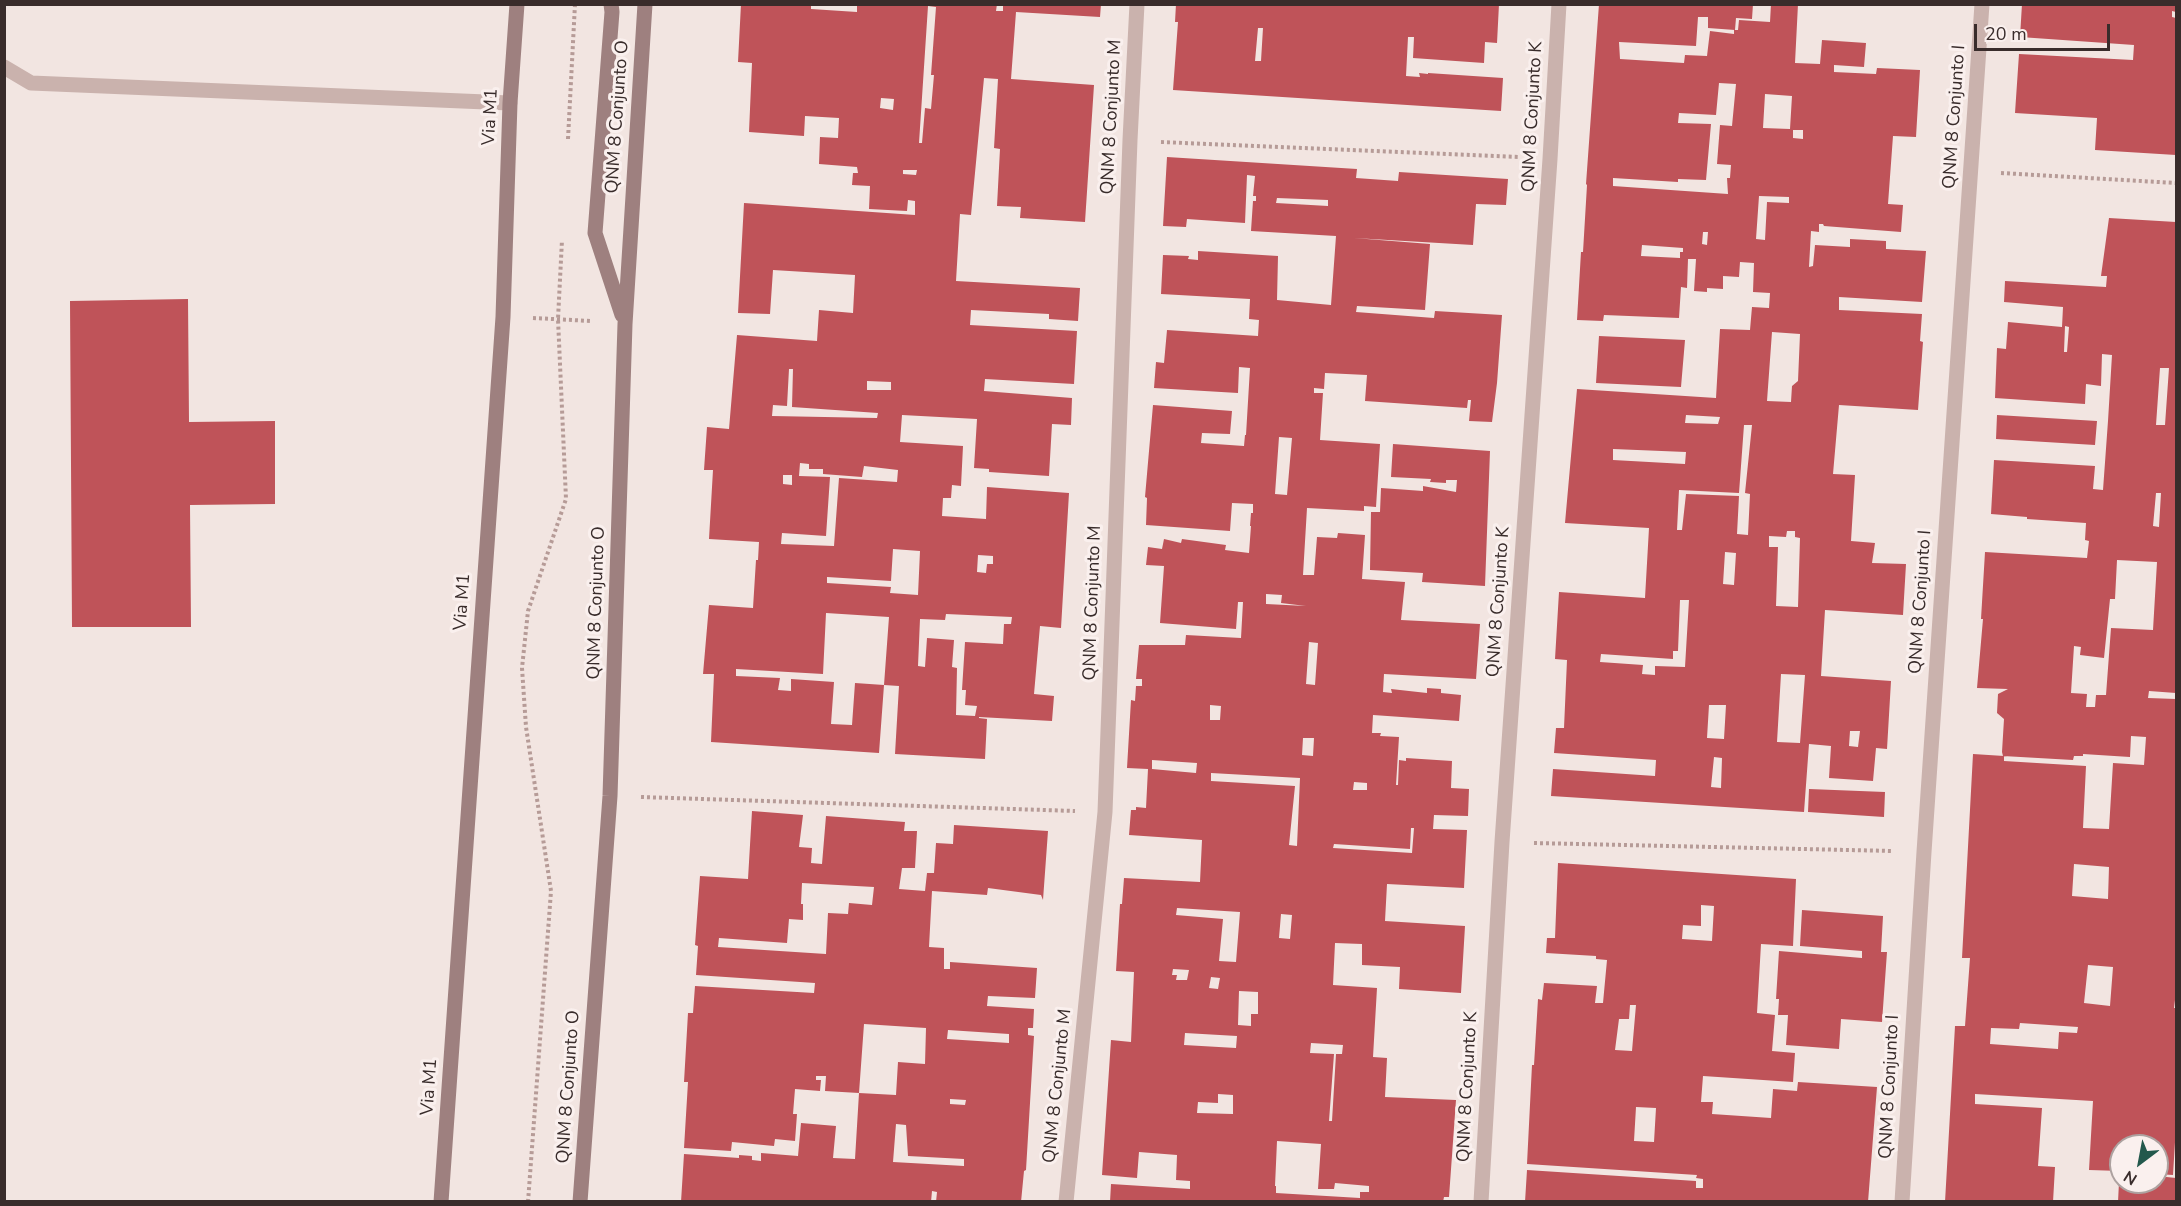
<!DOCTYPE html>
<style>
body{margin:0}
#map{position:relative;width:2181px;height:1206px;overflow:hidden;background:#f2e5e1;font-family:"Nunito Sans",sans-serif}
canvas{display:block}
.frame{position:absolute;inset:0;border:6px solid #392c2b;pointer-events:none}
.north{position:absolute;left:2109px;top:1134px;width:60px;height:60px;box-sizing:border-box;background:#faf0ee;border:2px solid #ada2a0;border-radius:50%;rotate:212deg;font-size:16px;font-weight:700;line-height:24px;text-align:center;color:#392c2b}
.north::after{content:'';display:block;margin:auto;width:21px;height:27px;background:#23584c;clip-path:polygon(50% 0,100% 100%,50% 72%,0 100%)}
.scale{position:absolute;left:1974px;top:24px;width:136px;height:27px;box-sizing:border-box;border:3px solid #392c2b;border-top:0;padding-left:8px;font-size:18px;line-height:21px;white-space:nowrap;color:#392c2b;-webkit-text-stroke:4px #faf0ee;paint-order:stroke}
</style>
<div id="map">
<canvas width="2181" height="1206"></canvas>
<div class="frame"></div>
<div class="north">N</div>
<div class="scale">20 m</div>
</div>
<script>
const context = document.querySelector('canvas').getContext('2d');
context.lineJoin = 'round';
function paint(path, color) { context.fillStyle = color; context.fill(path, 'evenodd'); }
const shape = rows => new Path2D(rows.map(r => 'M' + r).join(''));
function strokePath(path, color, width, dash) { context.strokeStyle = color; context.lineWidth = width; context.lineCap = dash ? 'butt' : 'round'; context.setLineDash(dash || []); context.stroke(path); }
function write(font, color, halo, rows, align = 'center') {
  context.font = font + ' "Nunito Sans",sans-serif'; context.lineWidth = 6; context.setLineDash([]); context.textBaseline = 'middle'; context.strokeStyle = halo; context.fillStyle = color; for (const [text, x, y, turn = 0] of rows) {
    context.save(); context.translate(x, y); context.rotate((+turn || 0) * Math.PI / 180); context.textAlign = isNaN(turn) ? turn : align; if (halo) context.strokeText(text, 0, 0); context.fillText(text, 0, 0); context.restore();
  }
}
paint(shape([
 [741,4,811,4,811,9,857,12,857,4,928,6,927,4,997,4,996,11,1003,11,1003,4,1101,4,1100,17,1016,12,1011,79,1094,85,1085,222,1020,218,1021,207,997,206,1000,149,994,148,998,79,984,78,971,215,960,214,956,281,1080,288,1078,321,1049,319,1049,314,971,310,970,325,1077,331,1074,384,985,379,984,391,1072,398,1071,425,1052,424,1049,476,989,472,989,469,974,468,977,419,902,415,900,442,963,446,961,486,952,485,951,498,943,498,942,516,986,519,987,487,1069,493,1061,628,1040,626,1034,694,1054,696,1052,721,979,717,979,718,987,719,985,759,895,754,899,686,884,685,889,617,826,613,823,674,736,669,736,676,780,678,778,690,791,691,791,679,834,682,831,724,852,725,855,683,884,685,879,753,711,742,714,674,703,674,709,605,753,608,756,560,758,560,759,542,709,539,713,470,704,470,707,427,729,429,737,335,817,341,819,310,853,313,855,275,773,270,770,314,738,313,744,203,915,215,915,201,908,200,907,211,869,209,870,186,852,185,853,173,858,173,857,167,819,164,820,137,838,138,839,118,805,116,804,136,749,132,752,63,738,62],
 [928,6,936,7,931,75,934,75,931,109,925,108,922,143,919,143],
 [881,98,894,99,893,110,880,108],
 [903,170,917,170,916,175,903,174],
 [789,369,793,369,792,407,878,413,877,418,772,416,773,405,787,406],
 [867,381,891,382,891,390,867,390],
 [800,463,809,464,809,469,823,469,823,474,862,477,864,466,898,470,897,482,839,478,834,546,781,544,782,533,826,536,830,477,799,476],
 [783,475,792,475,792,485,783,484],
 [893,549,920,551,918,595,890,593,891,587,827,583,827,577,891,581],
 [978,555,993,556,993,564,987,564,986,573,977,572],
 [946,614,1012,617,1011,624,1004,624,1003,644,965,642,962,690,966,690,965,705,977,706,975,716,956,715,957,668,952,667,954,640,927,638,925,667,918,666,920,619,945,620],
 [1176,4,1499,4,1497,43,1485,42,1484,63,1413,58,1414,37,1408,37,1406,76,1420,77,1419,73,1428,74,1428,73,1503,78,1501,111,1173,90,1178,22,1175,22],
 [1258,28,1263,28,1261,61,1255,61],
 [1599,4,1753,4,1752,19,1736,18,1735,30,1708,28,1708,17,1698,17,1696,46,1619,42,1620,59,1684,63,1685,55,1707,56,1710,31,1734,34,1734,30,1738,30,1739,20,1770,22,1771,4,1798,4,1795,63,1820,64,1822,40,1866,43,1864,67,1834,65,1834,72,1876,74,1877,68,1920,70,1916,137,1893,136,1888,204,1903,205,1901,232,1824,226,1823,224,1819,224,1819,232,1811,231,1809,267,1813,266,1815,245,1850,247,1850,239,1886,241,1886,249,1926,251,1922,302,1839,297,1839,310,1922,314,1920,341,1923,342,1918,410,1839,405,1833,474,1855,475,1851,541,1875,543,1872,563,1906,564,1903,615,1825,610,1821,676,1891,681,1887,749,1876,748,1873,781,1829,778,1831,746,1809,744,1804,812,1551,796,1553,769,1655,776,1656,760,1554,753,1556,728,1564,728,1567,660,1555,659,1559,592,1645,598,1649,528,1565,523,1577,389,1716,398,1720,329,1750,330,1752,307,1769,308,1770,293,1753,292,1754,263,1740,262,1739,277,1723,276,1723,289,1707,288,1707,292,1694,291,1696,259,1688,259,1687,288,1681,287,1679,318,1604,315,1603,321,1577,320,1581,252,1583,252,1587,185,1586,184],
 [1719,83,1736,84,1732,126,1720,125,1717,164,1731,165,1730,178,1727,178,1728,194,1613,186,1613,178,1678,182,1678,179,1706,180,1711,124,1678,123,1679,113,1716,115],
 [1765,94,1792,96,1790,129,1763,128],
 [1793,130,1803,130,1803,139,1793,138],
 [1759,196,1789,197,1789,203,1767,202,1765,240,1756,239],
 [1703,232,1708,232,1707,245,1702,244],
 [1642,245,1683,248,1683,252,1680,252,1680,258,1641,256],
 [1772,332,1800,334,1798,381,1792,386,1791,402,1767,401],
 [1686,415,1720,417,1718,424,1685,423],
 [1744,425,1752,425,1745,493,1750,494,1748,535,1737,534,1739,496,1686,494,1682,530,1677,530,1679,490,1739,493],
 [1613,449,1686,452,1685,464,1613,460],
 [1787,531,1795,531,1795,537,1800,538,1798,607,1776,606,1778,547,1769,547,1769,536,1786,537],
 [1725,552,1736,553,1734,585,1723,584],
 [1680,600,1689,600,1685,667,1655,666,1655,675,1642,674,1643,665,1600,662,1601,654,1673,659,1673,651,1678,651],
 [1781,674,1805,675,1800,743,1777,742],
 [1709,705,1726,705,1724,739,1707,738],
 [1850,731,1860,731,1858,747,1849,746],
 [1714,757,1722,758,1721,788,1711,787],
 [2022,4,2176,4,2176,12,2172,11,2172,17,2176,18,2176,155,2095,150,2097,118,2015,113,2019,54,2133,60,2134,45,2020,37],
 [1167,157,1357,169,1356,178,1398,181,1399,172,1508,179,1506,205,1476,204,1473,245,1354,238,1430,244,1425,310,1357,306,1356,312,1434,318,1435,311,1502,315,1497,383,1492,422,1469,421,1471,400,1468,400,1467,408,1365,401,1367,375,1325,373,1324,389,1314,388,1314,393,1323,393,1320,440,1380,444,1376,507,1364,506,1364,511,1307,508,1303,575,1314,575,1317,537,1337,538,1338,533,1365,535,1362,579,1405,582,1401,620,1480,624,1476,679,1384,674,1383,692,1392,693,1391,689,1427,693,1427,688,1441,689,1441,693,1461,695,1459,721,1373,715,1372,733,1381,733,1380,736,1399,737,1396,785,1398,785,1399,760,1406,761,1406,758,1452,761,1451,788,1469,789,1468,816,1434,815,1433,829,1467,830,1464,888,1387,884,1385,921,1465,926,1461,993,1399,989,1400,967,1362,965,1362,944,1335,943,1333,985,1377,988,1373,1057,1387,1058,1385,1097,1456,1100,1449,1197,1444,1197,1443,1202,1110,1202,1111,1184,1190,1189,1190,1181,1176,1180,1177,1155,1139,1152,1137,1178,1102,1175,1111,1040,1131,1042,1134,972,1116,971,1120,904,1122,904,1124,878,1200,882,1202,840,1129,835,1131,810,1136,810,1136,807,1146,808,1148,769,1127,768,1131,700,1135,701,1136,686,1142,686,1142,679,1136,679,1139,645,1185,645,1186,635,1241,638,1243,602,1238,602,1236,629,1160,623,1164,566,1146,565,1148,547,1162,549,1164,539,1181,543,1182,539,1226,545,1225,550,1249,553,1251,526,1250,526,1251,513,1253,513,1253,504,1232,503,1230,531,1146,525,1147,498,1145,497,1153,405,1232,411,1230,434,1202,433,1201,443,1244,446,1245,435,1246,435,1250,368,1239,367,1238,393,1154,388,1156,362,1164,363,1167,330,1258,336,1259,320,1249,319,1250,299,1161,294,1163,255,1189,256,1188,259,1198,260,1198,251,1278,256,1277,300,1331,305,1336,236,1251,231,1253,201,1256,201,1256,196,1253,196,1255,176,1247,175,1245,223,1187,219,1186,227,1163,226],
 [1277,198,1328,200,1328,206,1276,203],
 [1279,437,1292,438,1287,495,1275,494],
 [1266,594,1282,595,1281,603,1306,606,1266,604],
 [1309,642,1318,643,1315,685,1306,684],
 [1210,705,1221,706,1220,720,1210,720],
 [1303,738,1314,738,1313,756,1302,755],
 [1152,760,1197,763,1196,773,1152,769],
 [1211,773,1300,778,1297,846,1289,845,1295,786,1211,781],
 [1354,782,1367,783,1367,790,1353,790],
 [1411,828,1414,828,1412,853,1333,848,1334,844,1410,849],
 [1177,908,1240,912,1236,962,1219,961,1223,919,1176,915],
 [1281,914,1292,915,1290,939,1279,938],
 [1173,969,1189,970,1187,980,1176,980,1177,975,1172,975],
 [1211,977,1220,978,1218,989,1209,988],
 [1239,991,1258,992,1258,1014,1251,1014,1251,1026,1238,1025],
 [1185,1033,1237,1036,1236,1048,1184,1045],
 [1311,1043,1343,1045,1342,1054,1336,1054,1332,1121,1329,1121,1334,1054,1310,1053],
 [1218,1094,1233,1095,1233,1114,1197,1113,1198,1102,1218,1103],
 [1277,1141,1321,1144,1318,1189,1334,1189,1335,1183,1369,1186,1369,1192,1360,1192,1360,1198,1276,1193,1276,1186,1275,1186],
 [2109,218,2176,222,2176,693,2149,691,2148,698,2176,699,2176,992,2174,1008,2176,1008,2176,1126,2173,1175,2157,1174,2157,1146,2133,1146,2133,1144,2122,1143,2121,1171,2089,1170,2093,1101,1975,1094,1975,1104,2042,1108,2038,1166,2055,1167,2053,1202,1945,1202,1955,1026,1965,1026,1970,958,1962,958,1973,754,2004,756,2004,761,2086,766,2083,828,2109,829,2113,763,2144,765,2146,737,2131,736,2130,757,2083,754,2083,756,2074,756,2073,760,2003,756,2002,752,2004,719,1997,713,1998,694,2008,689,1977,688,1983,619,1981,619,1985,552,2087,558,2089,541,2085,540,2086,523,2027,519,2027,517,1991,514,1994,460,2095,466,2093,489,2103,490,2108,421,2112,355,2102,354,2101,386,2086,384,2085,404,1995,398,1997,348,2006,349,2008,322,2062,327,2063,307,2004,302,2005,281,2106,287,2107,276,2101,276],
 [2065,326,2069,327,2067,352,2064,352],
 [2160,368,2169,368,2165,425,2156,425],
 [2156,493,2161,493,2159,527,2153,526],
 [2117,560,2157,562,2153,630,2111,628,2106,695,2096,695,2095,707,2086,707,2087,694,2071,693,2074,646,2081,647,2080,655,2104,658,2110,599,2115,599],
 [2074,864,2109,867,2108,899,2072,896],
 [2088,965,2113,967,2110,1006,2084,1003],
 [2020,1023,2078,1027,2077,1033,2059,1032,2058,1049,1990,1044,1991,1028,2019,1029],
 [188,299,189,422,275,421,275,504,190,505,191,627,72,627,70,301],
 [1599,336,1685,340,1681,387,1596,383],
 [1997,415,2097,421,2095,445,1996,439],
 [1393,444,1490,451,1485,586,1422,582,1423,573,1370,570,1371,512,1380,512,1381,488,1423,491,1423,486,1456,492,1457,480,1446,480,1446,483,1430,482,1431,479,1391,477],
 [1809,789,1885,792,1884,817,1808,812],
 [752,811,803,815,799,847,812,848,811,863,822,864,826,816,905,822,904,831,917,831,915,868,902,868,899,889,925,891,927,873,934,873,936,843,953,844,954,825,1048,831,1043,900,1041,895,988,888,987,895,932,891,929,947,944,948,944,969,950,969,950,962,1037,968,1035,998,988,996,987,1006,1034,1009,1033,1028,1028,1028,1028,1035,1034,1036,1026,1170,1024,1171,1021,1202,936,1202,937,1192,932,1191,931,1202,681,1202,684,1154,739,1158,739,1155,752,1156,752,1160,761,1161,761,1153,798,1156,801,1123,836,1126,833,1158,855,1159,859,1093,896,1095,898,1062,925,1064,926,1028,864,1024,859,1093,825,1091,826,1076,816,1076,816,1080,821,1080,820,1091,795,1089,793,1114,797,1114,795,1141,775,1139,774,1146,732,1142,731,1151,684,1148,688,1082,684,1082,688,1013,693,1013,695,986,814,993,815,983,696,975,698,946,695,945,700,876,748,879],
 [802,883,874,887,872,905,849,903,848,914,828,913,826,954,718,947,719,938,787,943,789,919,803,920,803,904,801,904],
 [948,1030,1009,1034,1009,1043,947,1039],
 [950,1099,966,1100,965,1105,950,1104],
 [896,1124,906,1125,908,1156,964,1159,964,1166,893,1162],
 [1558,863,1796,879,1793,946,1761,944,1757,1013,1775,1015,1772,1051,1795,1053,1793,1082,1703,1076,1701,1102,1713,1102,1712,1114,1771,1118,1773,1089,1797,1091,1798,1082,1877,1087,1868,1202,1525,1202,1527,1170,1696,1181,1696,1188,1703,1188,1703,1179,1696,1178,1697,1175,1527,1164,1532,1065,1534,1065,1538,999,1542,1000,1544,983,1597,986,1595,1003,1603,1003,1607,960,1596,959,1596,956,1546,953,1547,938,1555,938],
 [1701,905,1714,906,1712,941,1682,939,1683,925,1701,926],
 [1630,1005,1636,1005,1632,1051,1615,1050,1619,1019,1629,1019],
 [1636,1107,1656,1108,1654,1142,1634,1141],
 [1802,910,1883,916,1881,952,1887,952,1882,1022,1841,1019,1839,1049,1786,1045,1788,1015,1778,1015,1779,999,1776,999,1779,951,1862,958,1862,951,1800,946],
 [2157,1176,2176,1178,2176,1202,2118,1202,2119,1182,2157,1182]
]), '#bf5359');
strokePath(shape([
 [568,139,575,4],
 [1161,142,1520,157],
 [2001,173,2176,183],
 [533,318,591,321],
 [641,797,1075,811],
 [1534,843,1893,851],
 [528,1202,551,891,526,727,522,668,528,611,566,499,558,319,562,240]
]), '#b69b97', 4, [3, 3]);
strokePath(shape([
 [4,67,31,83,510,103]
]), '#cab2ad', 15);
strokePath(shape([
 [1066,1202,1105,812,1130,140,1137,4],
 [1481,1202,1502,842,1550,159,1559,4],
 [1902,1202,1924,852,1982,4]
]), '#cab2ad', 15);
strokePath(shape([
 [611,4,612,12,595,233,622,315],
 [441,1202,503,317,510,103,517,4],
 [580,1202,610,796,625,324,645,4]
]), '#9e807f', 15);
write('18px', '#392c2b', '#faf0ee', [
 ["Via M1",491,117,-87],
 ["QNM 8 Conjunto O",618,117,-86],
 ["QNM 8 Conjunto M",1112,117,-87],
 ["QNM 8 Conjunto K",1533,117,-87],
 ["QNM 8 Conjunto I",1955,117,-86],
 ["Via M1",463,602,-86],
 ["QNM 8 Conjunto K",1499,602,-86],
 ["QNM 8 Conjunto I",1921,602,-86],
 ["QNM 8 Conjunto O",597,603,-88],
 ["QNM 8 Conjunto M",1093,603,-88],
 ["QNM 8 Conjunto M",1058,1086,-84],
 ["Via M1",430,1087,-86],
 ["QNM 8 Conjunto O",569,1087,-86],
 ["QNM 8 Conjunto K",1468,1087,-87],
 ["QNM 8 Conjunto I",1890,1087,-87]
]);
</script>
